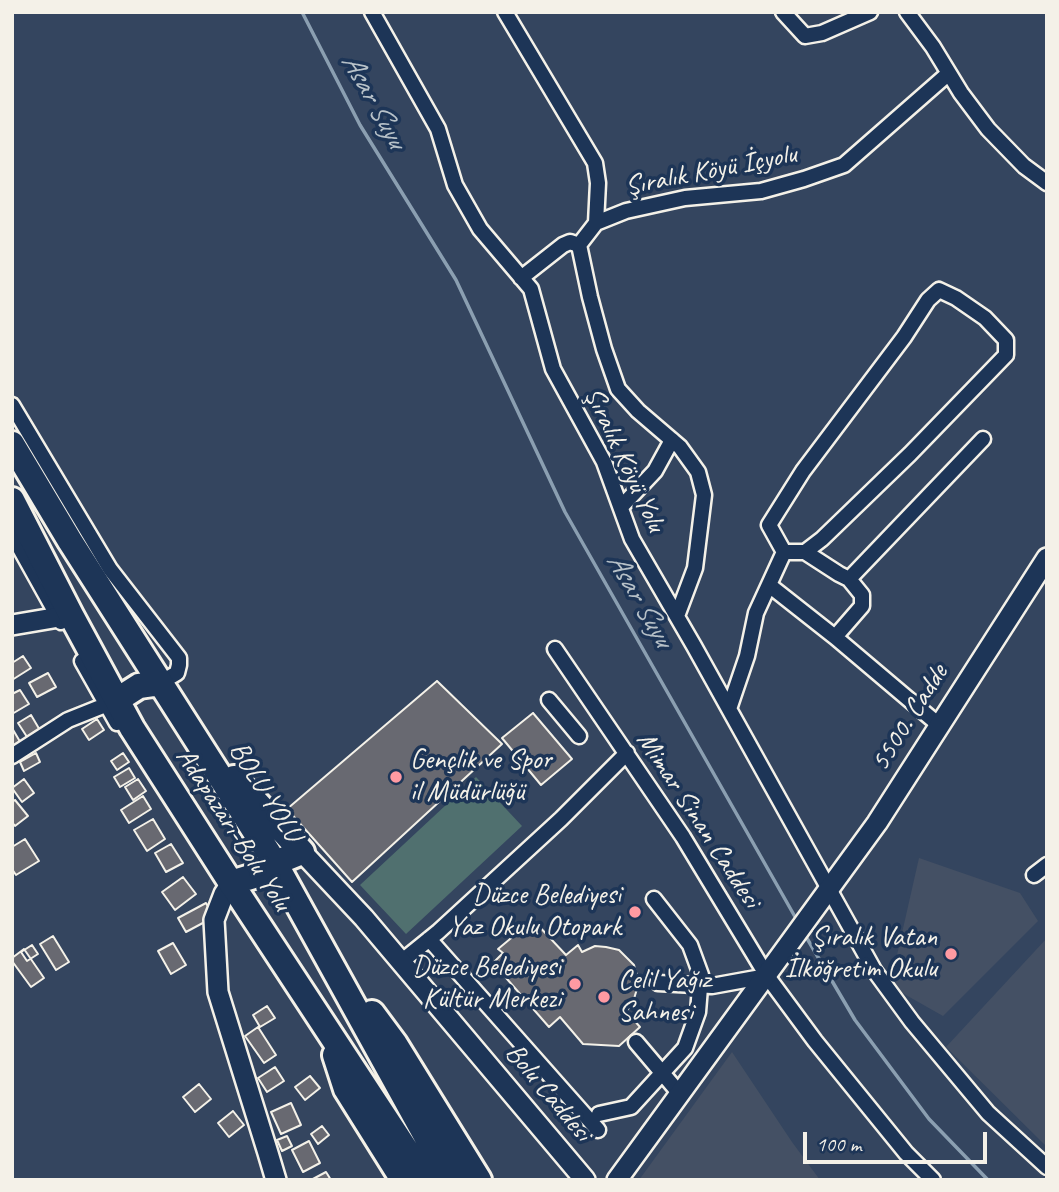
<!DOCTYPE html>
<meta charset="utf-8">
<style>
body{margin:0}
#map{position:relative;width:1059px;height:1192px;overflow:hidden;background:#34455f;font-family:Caveat,sans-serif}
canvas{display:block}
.frame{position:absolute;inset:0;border:14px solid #f4f1e8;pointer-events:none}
.scale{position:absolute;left:803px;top:1132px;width:184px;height:32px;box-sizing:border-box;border:4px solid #f4f1e8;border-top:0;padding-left:9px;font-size:21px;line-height:24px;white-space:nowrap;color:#f4f1e8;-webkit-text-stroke:5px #1d3557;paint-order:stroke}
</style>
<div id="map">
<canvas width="1059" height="1192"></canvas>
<div class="frame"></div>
<div class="scale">100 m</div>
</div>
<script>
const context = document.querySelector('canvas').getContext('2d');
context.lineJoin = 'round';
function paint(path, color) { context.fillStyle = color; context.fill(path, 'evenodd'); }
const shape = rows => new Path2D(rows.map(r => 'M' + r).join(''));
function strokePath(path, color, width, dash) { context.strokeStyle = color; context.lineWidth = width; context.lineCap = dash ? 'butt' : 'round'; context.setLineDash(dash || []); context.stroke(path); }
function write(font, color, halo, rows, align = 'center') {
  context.font = font + ' Caveat,sans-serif'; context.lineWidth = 7; context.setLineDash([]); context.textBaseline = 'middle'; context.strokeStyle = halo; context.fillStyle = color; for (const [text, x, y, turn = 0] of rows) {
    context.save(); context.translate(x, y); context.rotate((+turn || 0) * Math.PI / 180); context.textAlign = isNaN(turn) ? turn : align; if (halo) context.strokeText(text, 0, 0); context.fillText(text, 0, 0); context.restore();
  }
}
paint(shape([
 [919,858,1020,893,1038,921,943,1016,890,986],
 [1047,938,1047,1147,946,1047],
 [732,1052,792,1142,820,1180,639,1180]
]), '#445064');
paint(shape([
 [476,777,522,826,406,934,360,885]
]), '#50706f');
strokePath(shape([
 [302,12,360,125,456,280,565,512,798,922],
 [805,935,855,1020,929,1119,988,1180]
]), '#8b9fb1', 3.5);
const building = shape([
 [23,656,31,668,12,680,12,663,23,656],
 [48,673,56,687,37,697,29,683,48,673],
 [437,681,502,744,352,882,287,809,437,681],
 [20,690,29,704,12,714,12,694,20,690],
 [533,713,572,759,541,785,502,738,533,713],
 [31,715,41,732,29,740,18,723,31,715],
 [97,719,104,730,89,740,82,729,97,719],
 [12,728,22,745,12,750,12,728],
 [36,753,40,762,24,771,20,762,36,753],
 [123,753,129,762,117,770,111,761,123,753],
 [129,768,135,778,120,787,114,777,129,768],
 [24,779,34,793,22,802,12,788,24,779],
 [138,779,146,791,133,800,125,787,138,779],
 [143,796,151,809,129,823,121,810,143,796],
 [15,800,28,816,15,826,12,822,12,802,15,800],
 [153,819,165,839,147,851,134,830,153,819],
 [25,839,39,861,16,875,12,869,12,847,25,839],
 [171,844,183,863,166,872,155,853,171,844],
 [183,877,196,894,175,910,162,892,183,877],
 [206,903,214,917,186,932,178,918,206,903],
 [535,922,566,955,578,945,582,952,595,946,606,947,619,950,634,965,638,979,637,989,632,1005,626,1011,640,1027,619,1046,583,1044,560,1017,549,1027,493,963,503,953,498,949,522,929,526,933,535,922],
 [53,936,69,962,56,970,40,944,53,936],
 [173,943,186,965,171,974,158,951,173,943],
 [32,945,38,954,27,961,21,952,32,945],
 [24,949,44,978,31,987,12,961,12,958,24,949],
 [267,1006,275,1018,260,1027,253,1015,267,1006],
 [258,1027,276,1055,264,1063,245,1036,258,1027],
 [275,1067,284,1081,267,1092,258,1078,275,1067],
 [310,1076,320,1088,305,1100,295,1087,310,1076],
 [199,1084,211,1099,195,1112,183,1097,199,1084],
 [291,1103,301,1125,281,1134,271,1112,291,1103],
 [233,1111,244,1125,229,1137,218,1123,233,1111],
 [322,1126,329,1135,318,1144,311,1134,322,1126],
 [287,1136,292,1146,282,1151,277,1140,287,1136],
 [309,1141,320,1163,303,1172,292,1150,309,1141],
 [326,1172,331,1180,311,1180,326,1172]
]);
paint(building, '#686971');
strokePath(building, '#f4f1e8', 2);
const street = shape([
 [372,12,438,129,455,185,480,229,531,289,553,369,604,462,632,539,694,646,874,970,912,1022,988,1113,1047,1167],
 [505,12,595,163,598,183,596,223],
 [783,12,805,36,822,33,870,12],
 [907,12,933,47,961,93,988,129,1024,166,1047,183],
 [521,278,563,245,570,242,579,245],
 [12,405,110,569,179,658,179,665,177,673,160,683],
 [621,507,655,471,672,440],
 [12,534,61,622],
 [805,552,839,574,849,579,862,595,862,606,835,637],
 [849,579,983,439],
 [769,585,835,637,939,725],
 [677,616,695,568,704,495,698,472,680,447,638,411,618,389,604,349,590,297,579,245,596,223,626,211,685,198,761,191,804,179,844,165,949,73],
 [555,649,683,837,767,976,815,1041,906,1153,933,1180],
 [82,661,117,723],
 [549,700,579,736],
 [729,709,747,656,756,613,784,552,769,525,803,471,904,337,928,300,939,290,956,298,985,318,1006,340,1006,355,910,454,822,539,805,552,784,552],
 [12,756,68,720,113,702],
 [1034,875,1047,865],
 [429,939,598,1130],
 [401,962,438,932,561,819,627,753],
 [658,983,712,986,767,976],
 [636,1042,680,1094],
 [599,1114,631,1107,685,1048,698,1012,701,975,690,945,654,899]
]);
const secondary = shape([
 [12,625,71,615],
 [302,852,364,918,585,1180],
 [231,883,224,894,214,920,218,992,268,1153,276,1180],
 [617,1180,877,823,1047,558]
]);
const highway = shape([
 [12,444,70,541,275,863,433,1149,452,1180],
 [12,500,71,615,132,728,231,883,426,1180],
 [117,700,139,686,160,683],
 [231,883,257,875,275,863,302,852,234,778],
 [372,1013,395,1044,479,1180],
 [335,1055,346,1089,403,1180]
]);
strokePath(street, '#f4f1e8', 19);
strokePath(secondary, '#f4f1e8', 24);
strokePath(highway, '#f4f1e8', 30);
strokePath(street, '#1d3557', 14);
strokePath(secondary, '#1d3557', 19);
strokePath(highway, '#1d3557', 24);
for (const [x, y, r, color] of [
 [396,777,7,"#ff9aa2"],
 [635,912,7,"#ff9aa2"],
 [951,954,7,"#ff9aa2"],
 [575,984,7,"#ff9aa2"],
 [604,997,7,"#ff9aa2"]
]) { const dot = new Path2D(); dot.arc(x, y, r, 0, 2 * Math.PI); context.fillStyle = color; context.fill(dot); strokePath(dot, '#1d3557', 2.5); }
write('28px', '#f4f1e8', '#1d3557', [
 ["Şıralık Köyü İçyolu",711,171,-11],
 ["Şıralık Köyü Yolu",624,460,65],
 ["5500. Cadde",910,718,-58],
 ["BOLU YOLU",265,792,58],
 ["Mimar Sinan Caddesi",698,820,57],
 ["Adapazarı-Bolu Yolu",233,830,57],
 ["Bolu Caddesi",548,1093,50]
]);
write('28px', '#f4f1e8', '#1d3557', [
 ["Gençlik ve Spor",410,761,"left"],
 ["il Müdürlüğü",410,793,"left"],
 ["Düzce Belediyesi",621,896],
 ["Yaz Okulu Otopark",621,928],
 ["Şıralık Vatan",937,938],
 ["İlköğretim Okulu",937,970],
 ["Düzce Belediyesi",561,968],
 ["Kültür Merkezi",561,1000],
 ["Celil Yağız",618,981,"left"],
 ["Sahnesi",618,1013,"left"]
], 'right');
write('italic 30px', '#b7c1c8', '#1d3557', [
 ["Asar Suyu",373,101,61],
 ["Asar Suyu",639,600,60]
]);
</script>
